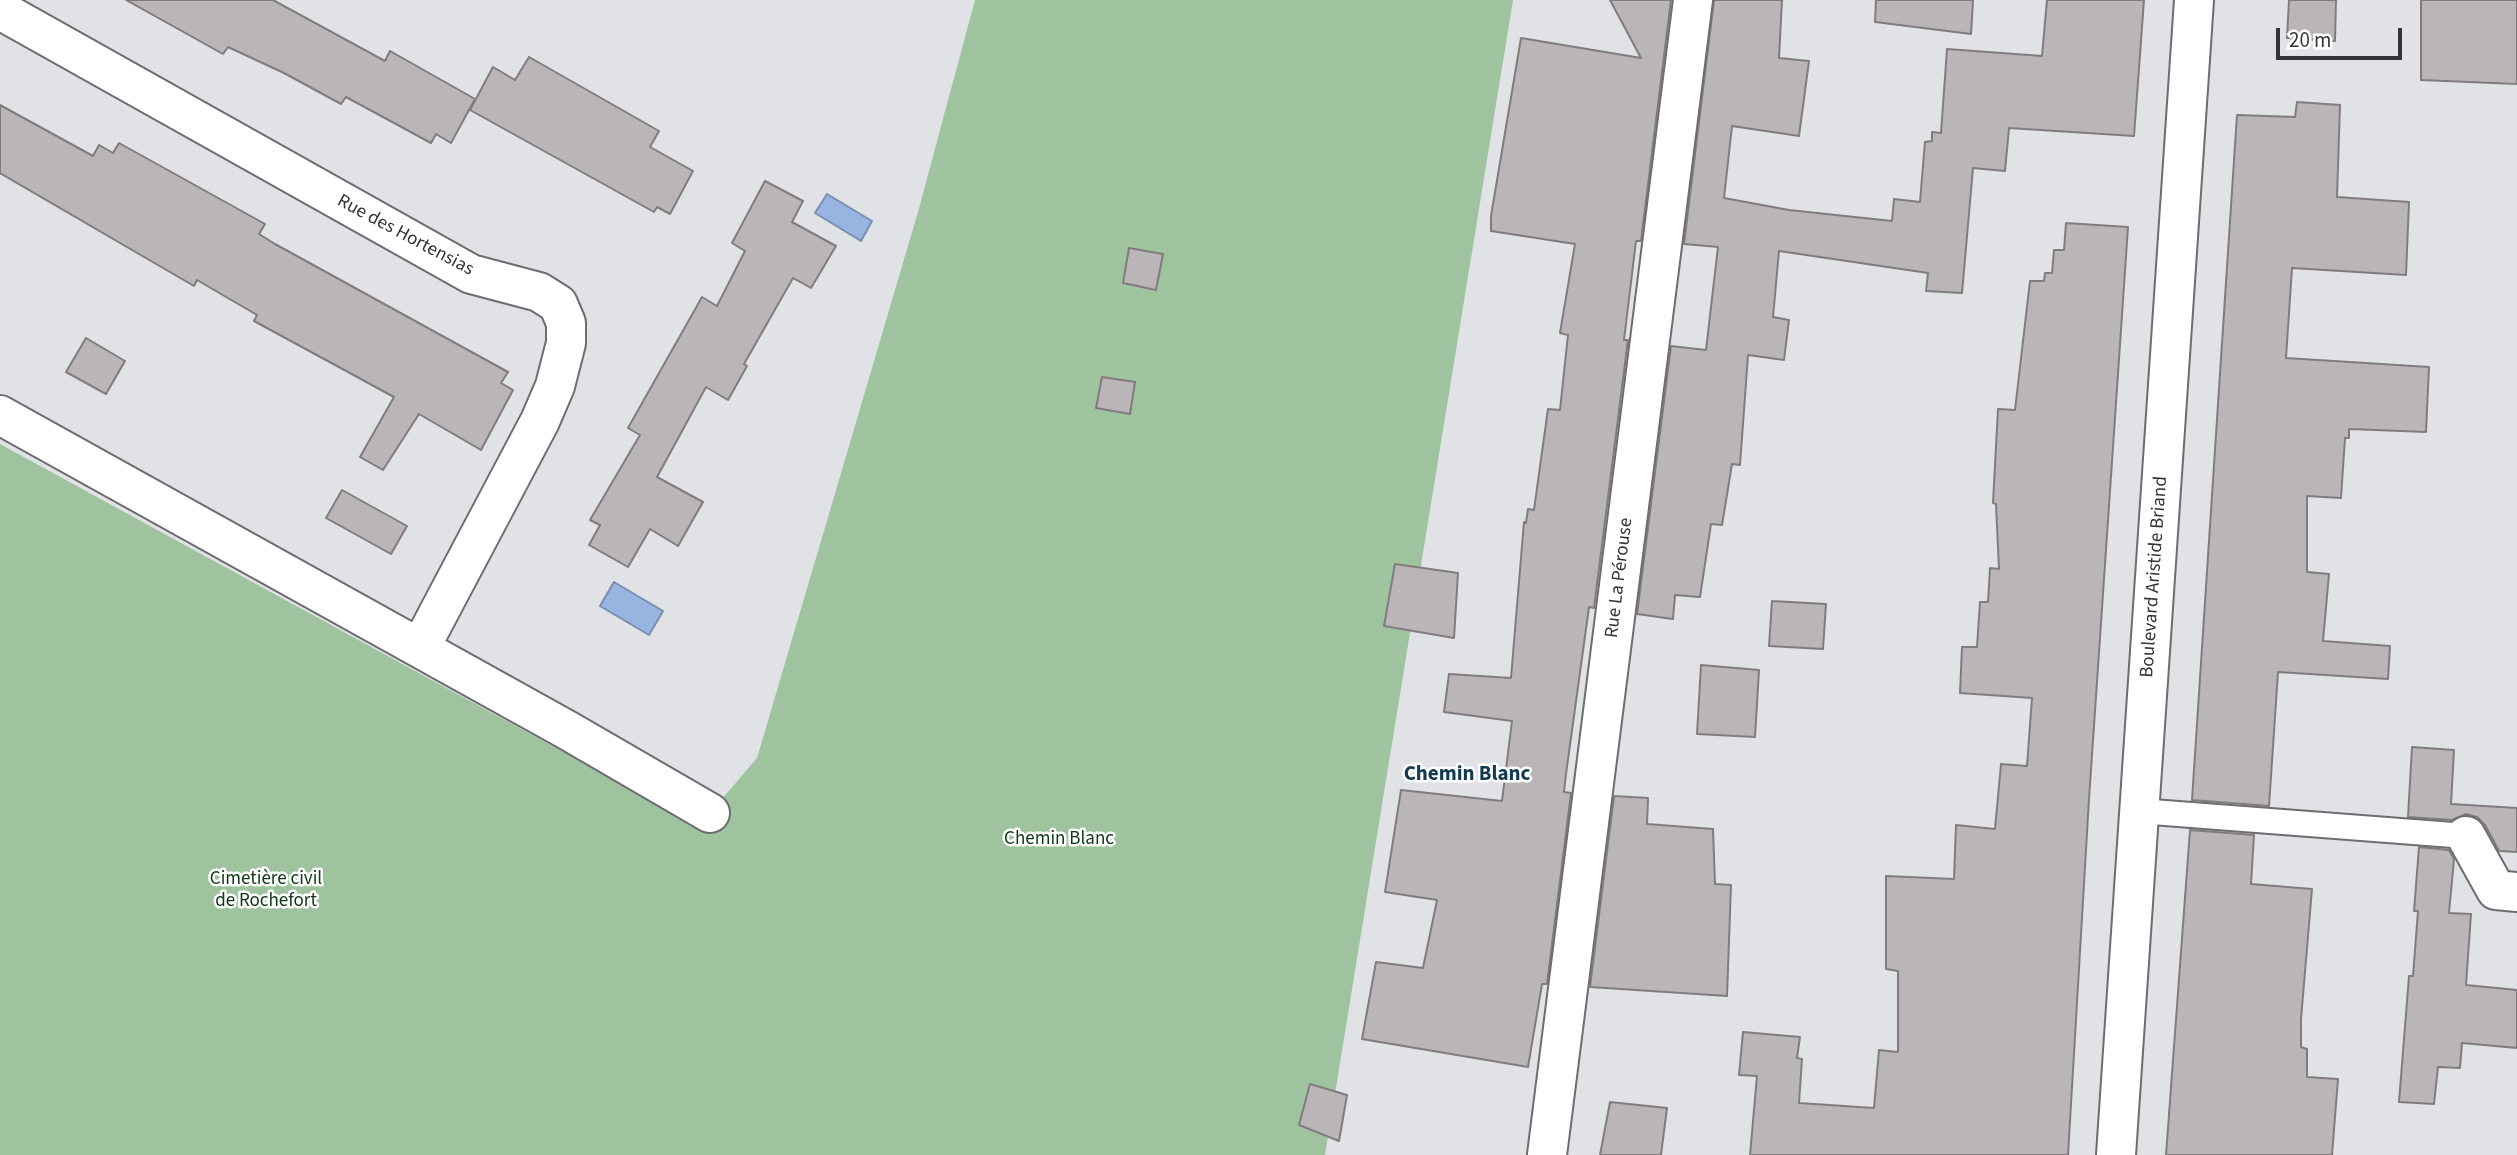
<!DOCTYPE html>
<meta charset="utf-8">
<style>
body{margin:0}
#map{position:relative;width:2517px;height:1155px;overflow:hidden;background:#e1e2e6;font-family:"Source Sans 3",sans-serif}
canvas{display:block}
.scale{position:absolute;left:2276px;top:28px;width:126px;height:32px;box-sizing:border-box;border:4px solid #343436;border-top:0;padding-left:9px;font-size:21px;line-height:24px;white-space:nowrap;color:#343436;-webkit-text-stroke:5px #fff;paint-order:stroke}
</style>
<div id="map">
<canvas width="2517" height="1155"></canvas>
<div class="scale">20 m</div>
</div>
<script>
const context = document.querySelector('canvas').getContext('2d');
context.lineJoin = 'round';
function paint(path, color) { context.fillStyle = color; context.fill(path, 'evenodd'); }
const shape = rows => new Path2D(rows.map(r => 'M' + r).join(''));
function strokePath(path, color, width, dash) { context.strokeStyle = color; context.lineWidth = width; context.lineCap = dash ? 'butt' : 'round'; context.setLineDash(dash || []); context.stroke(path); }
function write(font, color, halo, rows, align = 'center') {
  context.font = font + ' "Source Sans 3",sans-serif'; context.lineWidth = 5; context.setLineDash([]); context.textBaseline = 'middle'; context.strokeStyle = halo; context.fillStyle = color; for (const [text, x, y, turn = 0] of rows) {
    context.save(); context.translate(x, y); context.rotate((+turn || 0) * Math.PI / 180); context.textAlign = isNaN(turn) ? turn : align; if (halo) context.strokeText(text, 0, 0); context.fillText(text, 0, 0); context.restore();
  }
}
paint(shape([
 [975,0,1513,0,1325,1155,0,1155,0,444,706,830,710,813,757,758,918,212]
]), '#9fc39f');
const water = shape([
 [827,194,872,221,861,241,815,213,827,194],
 [614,582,663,611,649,635,600,606,614,582]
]);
paint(water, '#98b4e1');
strokePath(water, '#7a8eae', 2);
const building = shape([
 [126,0,273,0,385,61,390,51,475,99,451,143,436,134,431,143,346,97,341,104,284,73,228,47,223,54,126,0],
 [1610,0,1671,0,1641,241,1636,241,1624,340,1628,340,1594,608,1589,607,1566,774,1564,792,1571,793,1547,984,1542,984,1528,1067,1362,1039,1376,962,1423,968,1437,900,1385,892,1401,790,1502,801,1512,721,1444,712,1449,674,1511,678,1524,522,1526,523,1528,509,1534,510,1548,409,1560,410,1568,335,1560,333,1575,244,1491,231,1491,216,1521,38,1641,58,1610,0],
 [1714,0,1782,0,1779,58,1809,61,1799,136,1732,126,1724,198,1789,210,1892,221,1894,199,1920,202,1925,142,1932,141,1932,132,1941,133,1947,49,2042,56,2047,0,2144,0,2134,136,2009,128,2005,171,1973,168,1962,293,1926,291,1928,273,1779,251,1773,317,1789,320,1784,360,1748,355,1740,465,1732,464,1722,525,1711,524,1700,597,1675,595,1673,619,1637,614,1671,346,1706,350,1718,247,1684,244,1714,0],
 [1876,0,1973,0,1971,34,1875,22,1876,0],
 [2289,0,2336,0,2335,41,2287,38,2289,0],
 [2421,0,2517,0,2517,84,2421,80,2421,0],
 [529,57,659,131,650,147,693,171,670,214,657,207,654,212,470,110,493,67,515,80,529,57],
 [2297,102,2340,105,2337,197,2409,202,2406,275,2292,268,2286,358,2429,367,2426,432,2349,429,2349,438,2345,438,2341,498,2307,496,2307,572,2329,574,2323,641,2390,646,2388,679,2278,672,2269,806,2192,800,2237,115,2295,117,2297,102],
 [0,105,93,156,99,145,113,153,119,143,265,224,259,234,275,244,508,372,501,383,513,390,481,450,419,414,383,470,360,457,394,397,254,321,257,315,197,280,194,286,0,173,0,105],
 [765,181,803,201,792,222,836,246,811,288,793,278,744,364,747,366,728,400,706,387,657,477,703,502,678,546,650,529,628,567,589,545,600,525,590,520,640,435,628,428,702,297,717,306,745,251,732,243,765,181],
 [2066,223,2128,227,2089,799,2068,1155,1750,1155,1757,1076,1739,1075,1743,1032,1800,1037,1797,1058,1802,1059,1799,1103,1874,1108,1879,1050,1898,1052,1898,971,1886,969,1886,876,1954,879,1956,825,1995,829,2001,764,2027,766,2032,698,1960,693,1962,647,1977,647,1980,602,1988,602,1990,568,1999,569,1996,504,1993,503,1998,409,2015,410,2030,281,2044,281,2045,273,2052,273,2054,250,2064,250,2066,223],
 [1129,248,1163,254,1156,290,1123,283,1129,248],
 [86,338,125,361,106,394,66,372,86,338],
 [1102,377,1135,382,1130,414,1096,408,1102,377],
 [342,490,407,526,391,554,326,518,342,490],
 [1395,564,1458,573,1454,638,1384,626,1395,564],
 [1772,601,1826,604,1823,649,1769,646,1772,601],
 [1701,665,1759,670,1755,737,1697,734,1701,665],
 [2412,747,2454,750,2451,804,2517,808,2517,852,2499,851,2485,825,2477,817,2466,814,2452,820,2408,817,2412,747],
 [1614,796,1648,798,1647,824,1713,829,1715,884,1731,885,1727,996,1590,987,1614,796],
 [2190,830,2254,835,2251,884,2312,889,2301,1019,2301,1047,2307,1049,2307,1077,2338,1079,2332,1155,2166,1155,2190,830],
 [2419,847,2449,850,2454,859,2449,913,2471,914,2466,985,2517,990,2517,1048,2462,1043,2460,1068,2438,1067,2434,1104,2399,1102,2409,976,2413,976,2418,911,2414,911,2419,847],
 [1310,1084,1347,1095,1339,1141,1299,1125,1310,1084],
 [1610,1102,1667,1108,1661,1155,1600,1155,1610,1102]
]);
paint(building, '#bab6b8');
strokePath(building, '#807c7e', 2);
const lane = shape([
 [2139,811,2466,836]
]);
const street = shape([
 [0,10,471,274,539,292,558,304,566,323,566,343,555,386,540,421,420,648],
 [0,415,567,730,710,813],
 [2466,836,2496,890,2517,892],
 [1547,1155,1693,0]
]);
const secondary = shape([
 [2116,1155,2194,0]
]);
strokePath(lane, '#6d6d71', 28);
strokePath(street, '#6d6d71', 42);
strokePath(secondary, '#6d6d71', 42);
strokePath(lane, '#fff', 24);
strokePath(street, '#fff', 38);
strokePath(secondary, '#fff', 38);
write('19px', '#343436', '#fff', [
 ["Rue des Hortensias",405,236,28],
 ["Boulevard Aristide Briand",2155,577,-86],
 ["Rue La Pérouse",1620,578,-83]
]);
write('19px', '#0c3912', '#fff', [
 ["Chemin Blanc",1059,840],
 ["Cimetière civil",266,880],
 ["de Rochefort",266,902]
]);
write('bold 21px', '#123b51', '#fff', [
 ["Chemin Blanc",1467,775]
]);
</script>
